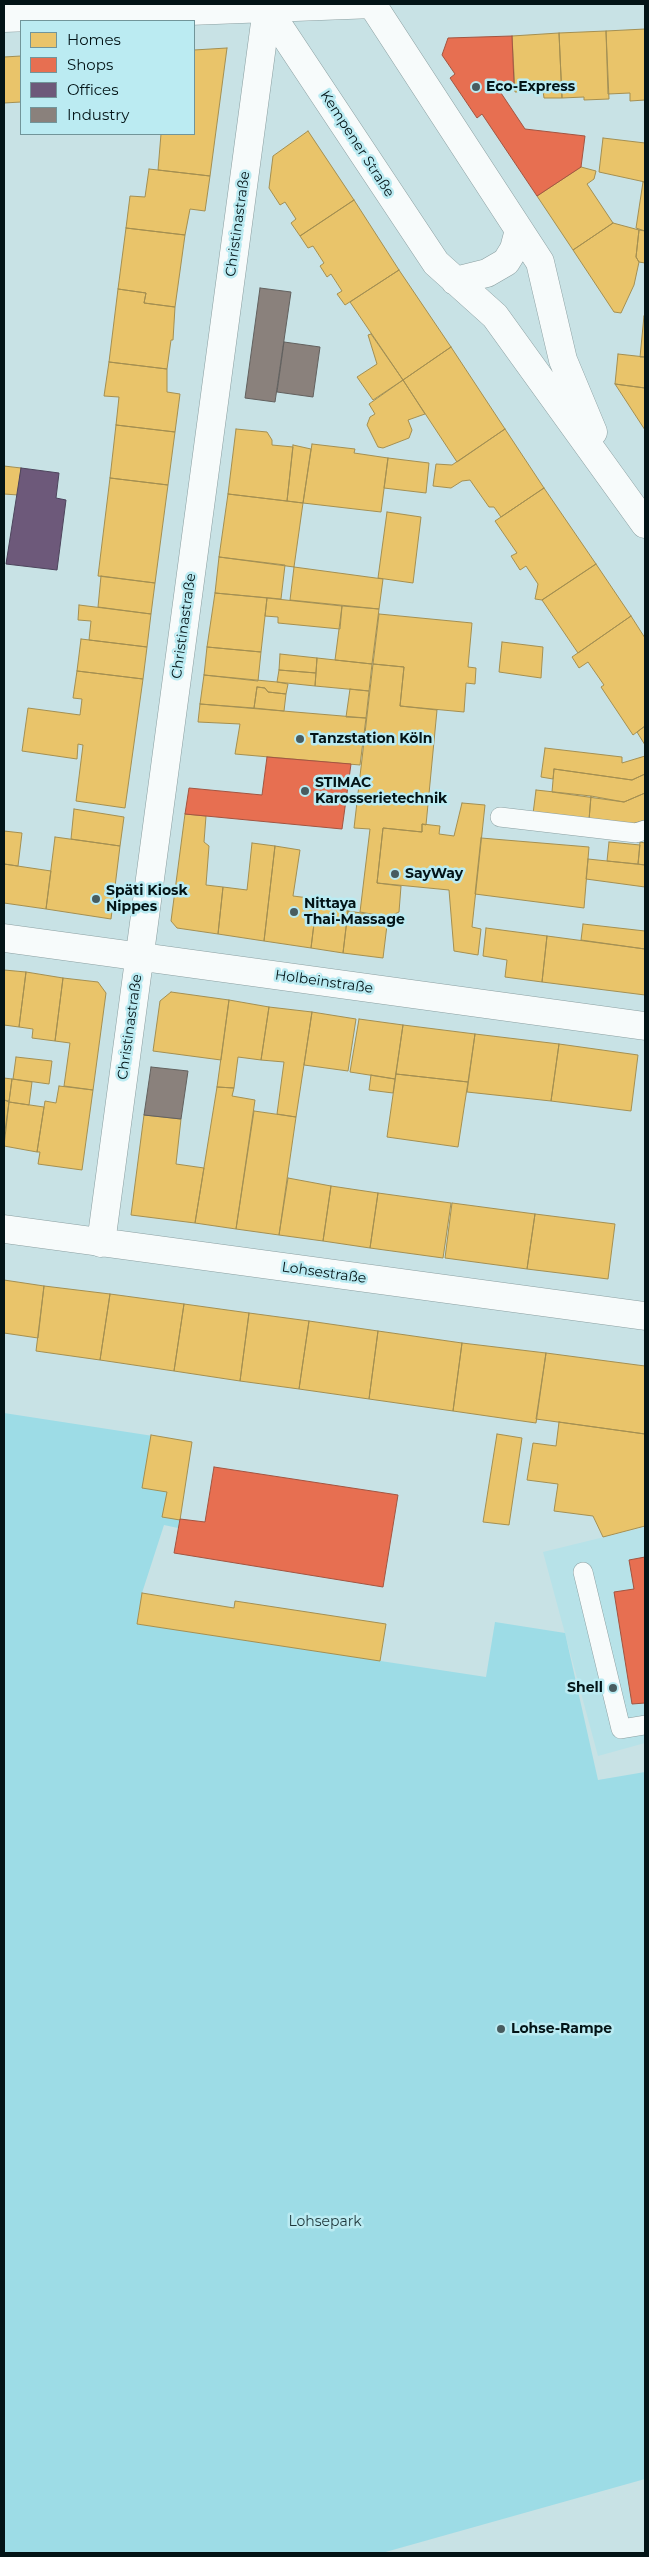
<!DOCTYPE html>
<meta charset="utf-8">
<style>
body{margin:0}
#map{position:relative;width:649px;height:2557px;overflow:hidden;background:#c8e2e5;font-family:Montserrat,sans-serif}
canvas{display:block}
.frame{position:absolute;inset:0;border:5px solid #031417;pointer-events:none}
.legend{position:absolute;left:20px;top:20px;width:175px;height:115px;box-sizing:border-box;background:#bbebf2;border:1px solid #71959a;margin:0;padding:6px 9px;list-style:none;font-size:15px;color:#031417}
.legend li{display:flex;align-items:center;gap:10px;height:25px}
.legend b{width:25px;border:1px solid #71959a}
</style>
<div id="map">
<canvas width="649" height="2557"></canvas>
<div class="frame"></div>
<ul class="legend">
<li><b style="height:14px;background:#e9c46a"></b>Homes</li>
<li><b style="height:14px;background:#e76f51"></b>Shops</li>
<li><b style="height:14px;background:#6d597a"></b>Offices</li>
<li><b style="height:14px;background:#8a817c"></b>Industry</li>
</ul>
</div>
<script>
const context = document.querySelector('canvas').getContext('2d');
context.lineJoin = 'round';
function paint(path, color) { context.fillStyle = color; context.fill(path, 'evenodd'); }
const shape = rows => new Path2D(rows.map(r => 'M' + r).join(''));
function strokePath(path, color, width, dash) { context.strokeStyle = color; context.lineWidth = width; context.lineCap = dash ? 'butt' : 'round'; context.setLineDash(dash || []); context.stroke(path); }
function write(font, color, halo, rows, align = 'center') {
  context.font = font + ' Montserrat,sans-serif'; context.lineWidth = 5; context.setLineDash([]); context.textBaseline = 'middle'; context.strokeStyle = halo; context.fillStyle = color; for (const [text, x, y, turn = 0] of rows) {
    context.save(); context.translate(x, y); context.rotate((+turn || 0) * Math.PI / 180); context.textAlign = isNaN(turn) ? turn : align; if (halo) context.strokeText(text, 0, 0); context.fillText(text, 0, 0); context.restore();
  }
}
paint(shape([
 [645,1527,645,1743,598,1756,543,1552]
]), '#b7e2e8');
paint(shape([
 [4,1413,192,1442,178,1528,164,1525,142,1593,137,1624,486,1677,495,1622,565,1633,598,1780,645,1772,645,2479,382,2553,4,2553]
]), '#9ddce6');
const homes = shape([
 [645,29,645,100,630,101,630,93,608,94,606,31,645,29],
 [606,31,609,99,584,100,584,97,562,98,559,33,606,31],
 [559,33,562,98,544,98,543,91,515,92,512,36,559,33],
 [227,48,210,176,158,170,161,134,194,134,194,50,227,48],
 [21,56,21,102,4,103,4,57,21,56],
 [308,131,354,200,300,236,291,223,296,219,285,202,280,205,269,188,273,156,308,131],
 [603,138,645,143,645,182,599,172,603,138],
 [581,167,596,171,594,179,587,184,613,223,573,250,537,196,581,167],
 [149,169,210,176,205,211,190,209,185,235,126,228,130,196,145,197,149,169],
 [643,182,645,182,645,231,636,228,643,182],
 [354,200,399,270,345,305,337,294,342,291,331,274,327,277,320,266,324,263,313,246,308,248,300,236,354,200],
 [613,223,639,230,636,257,639,262,634,285,621,313,614,312,573,250,613,223],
 [126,228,185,235,175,307,144,303,146,293,118,289,126,228],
 [639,230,645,231,645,263,639,262,636,257,639,230],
 [399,270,451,347,403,380,350,302,399,270],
 [118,289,146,293,144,303,175,307,173,340,171,340,167,369,109,362,118,289],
 [644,316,645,316,645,357,640,357,644,316],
 [371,334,403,380,373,400,357,377,377,364,368,335,371,334],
 [451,347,505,429,457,462,403,380,451,347],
 [618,354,645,357,645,388,615,384,618,354],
 [109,362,167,369,167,392,180,394,175,432,116,425,119,397,104,396,109,362],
 [403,380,425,414,408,420,412,430,409,438,383,448,378,447,367,425,370,417,375,414,369,404,403,380],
 [615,384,645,388,645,430,615,384],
 [116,425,175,432,168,485,110,478,116,425],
 [236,429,267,432,272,440,272,445,293,447,287,501,228,494,236,429],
 [505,429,544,488,501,517,494,507,489,507,470,480,462,481,451,488,433,486,436,464,452,465,505,429],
 [312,444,355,449,354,453,388,458,381,512,303,503,312,444],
 [293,445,311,449,303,503,287,501,293,445],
 [388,458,429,463,426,493,384,488,388,458],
 [4,466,21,468,18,495,4,494,4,466],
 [110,478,168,485,155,583,98,576,110,478],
 [544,488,596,564,542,600,535,599,538,584,526,566,520,570,511,556,517,553,495,521,544,488],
 [228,494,303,503,294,567,219,557,228,494],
 [387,512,421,517,413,583,378,578,387,512],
 [219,557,285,565,281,599,215,593,219,557],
 [596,564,631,616,578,653,542,600,596,564],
 [294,567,383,579,379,609,290,600,294,567],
 [101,576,155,583,151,614,98,607,101,576],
 [215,593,267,598,261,652,207,647,215,593],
 [267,598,342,606,340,629,278,623,278,617,265,616,267,598],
 [79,605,151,614,147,647,89,640,91,621,78,620,79,605],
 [342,606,379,609,372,664,335,660,342,606],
 [379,614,472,623,468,667,476,668,475,684,466,683,464,712,400,706,404,667,373,664,379,614],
 [631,616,645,638,645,726,633,735,601,687,604,685,588,662,579,668,572,657,631,616],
 [81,639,147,647,143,679,77,671,81,639],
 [502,642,543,647,541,678,499,672,502,642],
 [207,647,261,652,258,681,204,675,207,647],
 [280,654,317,658,316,673,279,670,280,654],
 [317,658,372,664,369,691,315,686,317,658],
 [373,664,404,667,400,706,437,710,426,825,422,824,422,832,383,828,377,883,401,886,399,912,388,917,360,912,370,829,354,828,373,664],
 [279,670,316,673,315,686,277,682,279,670],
 [77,671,143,679,125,808,76,801,83,745,78,744,77,759,22,751,28,708,80,715,82,699,73,698,77,671],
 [204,675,277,682,288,684,286,694,268,692,265,688,257,687,254,708,200,704,204,675],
 [257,687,265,688,268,692,286,694,284,711,254,708,257,687],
 [350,689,369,691,366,718,346,717,350,689],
 [200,704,366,718,360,765,235,754,240,724,198,722,200,704],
 [645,726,645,745,637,732,645,726],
 [545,748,622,757,622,763,645,756,645,774,632,780,554,769,553,779,541,777,545,748],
 [554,769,632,780,645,774,645,793,624,802,552,792,554,769],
 [536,790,591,796,589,820,533,814,536,790],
 [645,793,645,820,629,825,589,820,591,796,624,802,645,793],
 [462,803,485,805,472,927,481,929,478,955,454,951,449,890,377,883,383,828,422,832,422,824,440,826,439,834,454,836,462,803],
 [74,809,124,817,120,846,71,839,74,809],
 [185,814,206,816,204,842,209,846,206,885,223,887,218,934,177,928,171,921,185,814],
 [4,831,22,833,18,866,4,864,4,831],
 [55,837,120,846,111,919,46,909,55,837],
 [481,838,589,847,584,908,475,894,481,838],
 [609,842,640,845,638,864,607,861,609,842],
 [640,842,645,843,645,865,638,864,640,842],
 [252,843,275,846,264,941,218,934,223,887,247,890,252,843],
 [275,846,300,850,293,896,317,899,311,948,264,941,275,846],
 [588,859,645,865,645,887,586,879,588,859],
 [4,864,51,871,46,909,4,903,4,864],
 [317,899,343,903,342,910,348,911,343,953,311,948,317,899],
 [348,911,388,917,383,958,343,953,348,911],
 [583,924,645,931,645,949,581,940,583,924],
 [486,928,547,936,542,982,505,977,507,960,483,956,486,928],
 [547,936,645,949,645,995,542,982,547,936],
 [4,970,26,972,19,1027,4,1025,4,970],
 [26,972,63,978,55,1041,32,1038,33,1029,19,1027,26,972],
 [63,978,98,982,106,993,93,1090,64,1086,70,1043,55,1041,63,978],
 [171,992,229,1000,221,1060,153,1051,160,1001,171,992],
 [229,1000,269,1007,261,1060,238,1057,234,1088,217,1087,229,1000],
 [269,1007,312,1012,296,1117,277,1114,284,1062,261,1060,269,1007],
 [312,1012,356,1019,348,1071,304,1065,312,1012],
 [359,1019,403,1025,395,1079,350,1072,359,1019],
 [403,1025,475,1034,468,1082,396,1074,403,1025],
 [475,1034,559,1044,551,1101,467,1092,475,1034],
 [559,1044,638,1055,631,1111,551,1101,559,1044],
 [16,1057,52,1061,49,1084,13,1079,16,1057],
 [396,1074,468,1082,458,1147,387,1137,396,1074],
 [371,1075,395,1079,393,1093,369,1090,371,1075],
 [4,1078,12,1079,9,1101,4,1100,4,1078],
 [12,1079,32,1082,29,1105,9,1102,12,1079],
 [59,1086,93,1090,82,1170,38,1164,40,1152,37,1152,45,1101,56,1103,59,1086],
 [217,1087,234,1088,232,1096,255,1100,236,1229,195,1223,217,1087],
 [4,1100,9,1102,4,1138,4,1100],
 [9,1102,44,1107,37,1152,4,1146,9,1102],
 [254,1111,296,1117,279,1235,236,1229,254,1111],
 [144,1115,181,1119,176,1164,204,1168,195,1223,131,1215,144,1115],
 [288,1178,331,1186,323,1241,279,1235,288,1178],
 [331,1186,378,1193,370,1248,323,1241,331,1186],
 [378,1193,451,1203,443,1258,370,1248,378,1193],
 [452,1203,535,1214,527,1269,445,1258,452,1203],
 [535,1214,615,1224,608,1279,527,1269,535,1214],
 [4,1280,44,1286,38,1338,4,1333,4,1280],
 [44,1286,110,1294,100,1360,36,1351,44,1286],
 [110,1294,184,1304,174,1371,100,1360,110,1294],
 [184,1304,249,1313,240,1381,174,1371,184,1304],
 [249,1313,309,1321,299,1389,240,1381,249,1313],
 [309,1321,378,1331,369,1399,299,1389,309,1321],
 [378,1331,462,1343,453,1411,369,1399,378,1331],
 [462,1343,546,1353,536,1423,453,1411,462,1343],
 [546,1353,645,1366,645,1434,536,1419,546,1353],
 [559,1422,645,1434,645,1526,603,1537,593,1516,554,1511,558,1484,527,1480,533,1443,556,1446,559,1422],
 [497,1434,522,1438,509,1525,483,1522,497,1434],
 [151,1435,192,1442,180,1520,162,1517,167,1492,142,1488,151,1435],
 [142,1593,234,1608,235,1601,386,1624,380,1661,137,1624,142,1593]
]);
paint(homes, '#e9c46a');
strokePath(homes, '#a48f51', 1);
const shops = shape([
 [512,36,514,84,501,84,497,87,525,129,585,136,581,167,537,196,482,114,477,118,450,78,455,74,442,55,448,38,512,36],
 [267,757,351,764,342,829,185,814,189,788,262,795,267,757],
 [214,1467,398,1495,383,1587,174,1553,180,1519,205,1522,214,1467],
 [645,1557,645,1703,632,1704,614,1592,634,1589,629,1560,645,1557]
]);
paint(shops, '#e76f51');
strokePath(shops, '#a35440', 1);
const offices = shape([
 [21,468,59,473,56,498,66,500,57,570,6,564,21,468]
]);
paint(offices, '#6d597a');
strokePath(offices, '#4d445c', 1);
const industry = shape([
 [260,288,291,292,275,402,245,398,260,288],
 [284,342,320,347,313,397,277,392,284,342],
 [151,1067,188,1071,181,1119,144,1115,151,1067]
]);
paint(industry, '#8a817c');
strokePath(industry, '#62605e', 1);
const lane = shape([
 [500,817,636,833,645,830],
 [583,1572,621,1729,645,1725]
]);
const street = shape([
 [4,18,374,4],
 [4,938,645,1026],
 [4,1229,645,1316],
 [101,1243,267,8]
]);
const secondary = shape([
 [264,4,436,263,495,316,645,524],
 [372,4,540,262,563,360,593,432],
 [455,281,487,273,506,262,514,249,519,230]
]);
strokePath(lane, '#8b9fa1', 20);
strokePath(street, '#8b9fa1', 29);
strokePath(secondary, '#8b9fa1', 29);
strokePath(lane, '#f7fbfb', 19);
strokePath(street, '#f7fbfb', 28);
strokePath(secondary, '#f7fbfb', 28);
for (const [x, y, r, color] of [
 [476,87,5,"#485c5f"],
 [300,739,5,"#485c5f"],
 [305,791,5,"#485c5f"],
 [395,874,5,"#485c5f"],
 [96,899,5,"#485c5f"],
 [294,912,5,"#485c5f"],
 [613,1688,5,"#485c5f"],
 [501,2029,5,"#485c5f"]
]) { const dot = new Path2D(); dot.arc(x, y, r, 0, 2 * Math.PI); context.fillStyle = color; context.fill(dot); strokePath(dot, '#bbebf2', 2); }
write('bold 14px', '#031417', '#bbebf2', [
 ["Eco-Express",486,87],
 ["Tanzstation Köln",310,739],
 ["STIMAC",315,783],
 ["Karosserietechnik",315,799],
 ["SayWay",405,874],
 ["Späti Kiosk",106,891],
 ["Nippes",106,907],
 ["Nittaya",304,904],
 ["Thai-Massage",304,920],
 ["Shell",603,1688,"right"],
 ["Lohse-Rampe",511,2029]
], 'left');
write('14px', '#031417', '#bbebf2', [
 ["Kempener Straße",357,144,57],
 ["Christinastraße",238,224,-82],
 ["Christinastraße",184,626,-82],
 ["Holbeinstraße",324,982,8],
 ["Christinastraße",130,1027,-82],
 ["Lohsestraße",324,1273,8]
]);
write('14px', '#1f373b', '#bbebf2', [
 ["Lohsepark",325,2222]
]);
</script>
